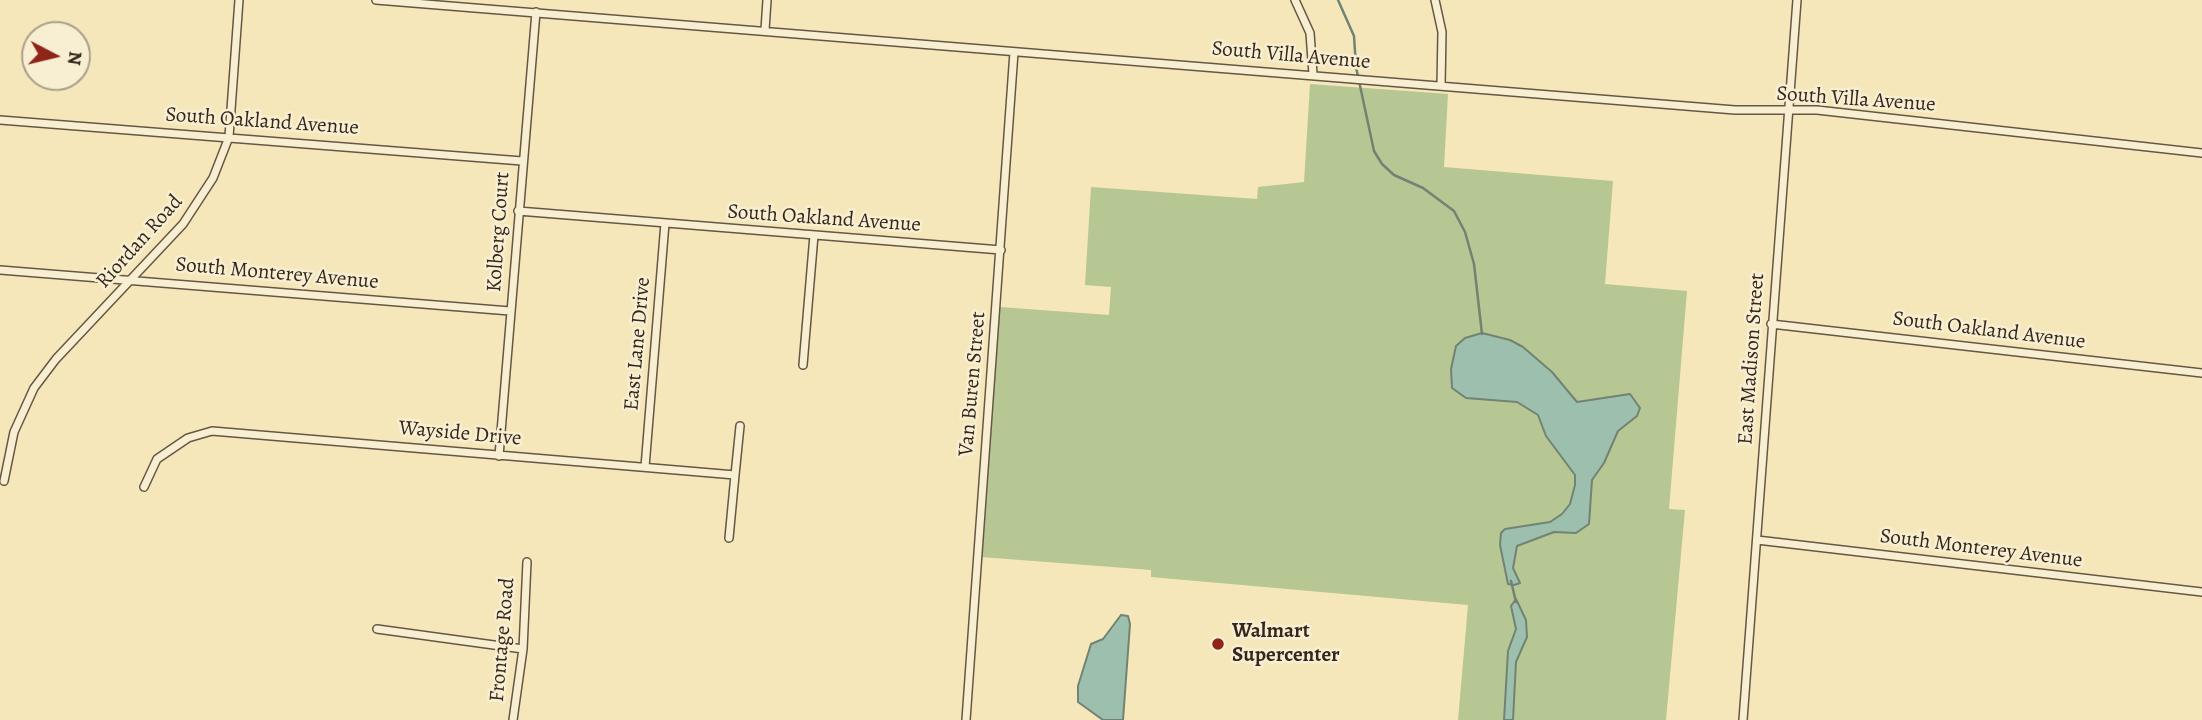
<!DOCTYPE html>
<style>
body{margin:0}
#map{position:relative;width:2202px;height:720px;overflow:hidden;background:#f5e7ba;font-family:Alegreya,serif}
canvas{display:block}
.north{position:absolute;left:21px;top:21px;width:70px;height:70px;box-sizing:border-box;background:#f8efd2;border:2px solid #aa9f8a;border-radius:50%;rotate:97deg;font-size:19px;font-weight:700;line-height:28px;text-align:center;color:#35271d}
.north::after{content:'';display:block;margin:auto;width:24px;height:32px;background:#8f2418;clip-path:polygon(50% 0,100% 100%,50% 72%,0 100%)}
</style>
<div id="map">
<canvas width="2202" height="720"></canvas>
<div class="north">N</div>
</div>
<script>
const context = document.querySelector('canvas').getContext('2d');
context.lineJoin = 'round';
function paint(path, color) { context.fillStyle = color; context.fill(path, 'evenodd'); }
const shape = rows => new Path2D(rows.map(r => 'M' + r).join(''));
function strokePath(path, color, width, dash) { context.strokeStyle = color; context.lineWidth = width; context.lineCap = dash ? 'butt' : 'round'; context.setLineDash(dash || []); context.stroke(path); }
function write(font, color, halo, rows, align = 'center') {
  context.font = font + ' Alegreya,serif'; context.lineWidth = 5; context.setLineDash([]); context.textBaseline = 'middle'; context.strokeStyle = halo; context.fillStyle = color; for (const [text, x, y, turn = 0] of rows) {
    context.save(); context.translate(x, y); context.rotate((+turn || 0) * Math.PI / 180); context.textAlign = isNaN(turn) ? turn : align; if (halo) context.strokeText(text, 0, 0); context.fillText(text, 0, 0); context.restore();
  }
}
paint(shape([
 [1310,84,1448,94,1444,167,1613,181,1605,284,1687,291,1669,509,1685,510,1666,720,1458,720,1468,605,1151,577,1151,570,981,557,1000,307,1109,315,1111,287,1085,285,1091,187,1257,199,1258,187,1304,182]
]), '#b6c794');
const water = shape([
 [1482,333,1510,340,1523,347,1552,372,1577,402,1630,394,1640,408,1637,416,1618,431,1604,463,1592,480,1589,524,1576,533,1554,532,1517,546,1513,568,1520,583,1514,585,1508,584,1500,545,1501,533,1505,529,1550,522,1562,514,1570,504,1575,485,1575,475,1546,436,1538,415,1517,402,1466,398,1452,388,1451,369,1456,346,1465,338,1482,333],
 [1516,599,1526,620,1527,637,1516,662,1513,720,1504,720,1508,651,1516,629,1511,606,1516,599],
 [1121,615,1128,616,1130,624,1123,720,1103,720,1078,702,1078,686,1091,644,1103,639,1121,615]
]);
paint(water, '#9cc0ad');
strokePath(water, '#738373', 2);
strokePath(shape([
 [1338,0,1354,36,1356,67,1374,151,1382,164,1394,175,1423,188,1454,211,1465,232,1474,264,1482,334],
 [1511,581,1516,602]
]), '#738373', 2.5);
const minor = shape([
 [376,0,1735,110,1817,110,2202,153],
 [1295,0,1310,33,1313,74],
 [1435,0,1442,32,1441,86],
 [765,30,767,0],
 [0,120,522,161],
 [518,211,1001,250],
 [0,270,510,311],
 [1771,324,2202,373],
 [803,365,814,235],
 [499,456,536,12],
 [645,467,665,223],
 [735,475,740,426],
 [4,481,14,432,34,388,56,359,183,224,213,178,229,137,239,0],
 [144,487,157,459,188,438,212,431,676,470,735,475,729,538],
 [1757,540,2202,592],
 [377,629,523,649],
 [513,720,523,649,527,562],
 [966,720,1014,52],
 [1743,720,1797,0]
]);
strokePath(minor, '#655744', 10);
strokePath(minor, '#f8efd2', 7);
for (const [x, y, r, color] of [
 [1218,644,7,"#8f2418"]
]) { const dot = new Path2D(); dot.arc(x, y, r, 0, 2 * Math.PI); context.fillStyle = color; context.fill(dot); strokePath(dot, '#f8efd2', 2.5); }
write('21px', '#35271d', '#f8efd2', [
 ["South Villa Avenue",1291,56,5],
 ["South Villa Avenue",1856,100,4],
 ["South Oakland Avenue",262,122,4],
 ["South Oakland Avenue",824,219,4],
 ["Kolberg Court",499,232,-86],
 ["Riordan Road",140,242,-48],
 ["South Monterey Avenue",277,274,5],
 ["South Oakland Avenue",1989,331,7],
 ["East Lane Drive",638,344,-85],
 ["East Madison Street",1752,359,-86],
 ["Van Buren Street",973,384,-85],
 ["Wayside Drive",460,434,5],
 ["South Monterey Avenue",1981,549,7],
 ["Frontage Road",503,640,-85]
]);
write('bold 21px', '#35271d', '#f8efd2', [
 ["Walmart",1232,632],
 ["Supercenter",1232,656]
], 'left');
</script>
